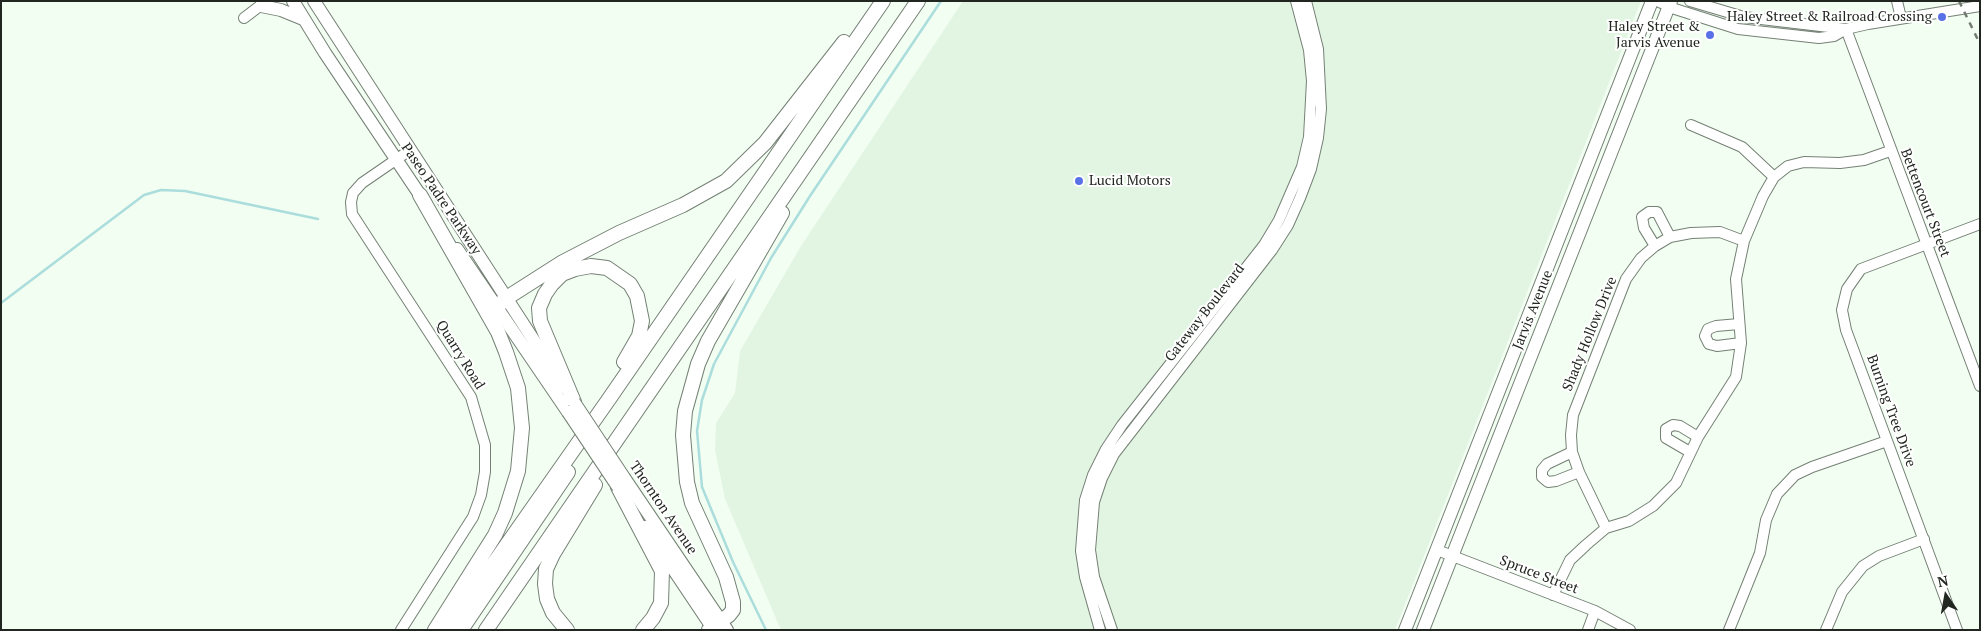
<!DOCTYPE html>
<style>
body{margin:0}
#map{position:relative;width:1981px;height:631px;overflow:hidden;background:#f2fef2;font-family:"PT Serif",serif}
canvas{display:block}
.frame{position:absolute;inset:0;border:2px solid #212621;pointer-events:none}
.north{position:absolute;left:1921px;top:571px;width:50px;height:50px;-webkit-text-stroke:4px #fff;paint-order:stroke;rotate:348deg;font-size:14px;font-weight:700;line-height:20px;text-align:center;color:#212621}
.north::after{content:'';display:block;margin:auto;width:18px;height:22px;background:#212621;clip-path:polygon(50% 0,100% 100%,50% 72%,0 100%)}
</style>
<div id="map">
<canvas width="1981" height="631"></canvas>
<div class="frame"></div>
<div class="north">N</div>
</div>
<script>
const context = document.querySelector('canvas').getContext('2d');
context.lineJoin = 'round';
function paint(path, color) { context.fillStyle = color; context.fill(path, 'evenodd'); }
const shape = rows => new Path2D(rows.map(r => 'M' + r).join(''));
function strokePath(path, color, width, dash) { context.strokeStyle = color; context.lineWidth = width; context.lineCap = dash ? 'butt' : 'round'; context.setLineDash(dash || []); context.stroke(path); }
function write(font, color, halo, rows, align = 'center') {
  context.font = font + ' "PT Serif",serif'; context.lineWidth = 4; context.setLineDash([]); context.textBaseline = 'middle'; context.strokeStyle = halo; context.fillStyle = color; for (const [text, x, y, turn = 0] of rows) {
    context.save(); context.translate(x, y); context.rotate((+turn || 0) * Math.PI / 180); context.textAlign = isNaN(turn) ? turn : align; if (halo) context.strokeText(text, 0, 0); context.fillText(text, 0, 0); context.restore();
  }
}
paint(shape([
 [963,1,1641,1,1395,630,781,630,725,499,715,450,716,423,735,393,740,351,801,246]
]), '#e2f5e3');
strokePath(shape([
 [1,303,144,195,161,190,185,191,318,219],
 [766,630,733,562,702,487,697,431,702,400,714,364,771,258,810,196,941,1]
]), '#abdddd', 2.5);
const minor = shape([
 [1657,1,1675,9,1738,29,1819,38,1834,36,1846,29,1868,24,1980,6],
 [1690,1,1744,17,1846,29],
 [1897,1,1901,18],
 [244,18,265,2],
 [1846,29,1980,386],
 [1691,125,1742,147,1774,177],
 [1655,246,1644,228,1642,217,1649,212,1657,212,1670,237],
 [1739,324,1716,326,1708,329,1705,336,1709,344,1717,346,1741,343],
 [1572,452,1547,464,1542,470,1542,477,1548,482,1556,481,1579,472],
 [1690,452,1666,438,1666,429,1673,425,1680,426,1698,437],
 [1606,528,1579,472,1572,452,1571,435,1573,415,1626,279,1641,258,1655,246,1670,237,1691,233,1720,232,1744,241],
 [1437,550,1595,611,1630,630],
 [1553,595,1570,560,1586,545,1606,528,1629,521,1653,506,1676,483,1698,437,1736,377,1741,343,1736,279,1744,241,1763,196,1774,177,1788,166,1804,162,1840,163,1864,160,1890,151],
 [401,630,473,517,481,495,485,472,485,445,471,397,352,214,351,202,353,193,362,183,410,150],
 [1100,630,1085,577,1081,551,1085,500,1093,475,1106,449,1122,425,1264,245,1279,220,1302,167,1309,137,1312,81,1309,50,1296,1],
 [1112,630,1094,577,1090,550,1094,502,1102,478,1114,454,1272,250,1288,225,1300,198,1311,169,1318,138,1321,109,1318,49,1306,1],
 [1588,630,1595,611],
 [1729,630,1760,553,1766,520,1777,494,1795,475,1812,467,1887,441],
 [1826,630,1842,592,1863,566,1879,556,1924,539],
 [1957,630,1846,330,1842,310,1847,289,1861,269,1980,224]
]);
const major = shape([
 [293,1,325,53,426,204],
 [314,1,564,387],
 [261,6,281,10,303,19],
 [457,249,568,412],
 [625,479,727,630],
 [645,527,714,630],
 [1405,630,1652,1],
 [1423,630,1671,1]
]);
const highway = shape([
 [420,195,498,332,506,352,518,388,522,428,518,471,505,513,495,535,435,630],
 [497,307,505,299,563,262,619,233,683,205,726,181,765,143,844,42],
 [574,402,540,321,539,308,545,294,552,284,562,274,575,269,591,266,607,268,630,284,637,296,642,321,639,336,624,362],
 [618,487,662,571,661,603,653,618,643,630],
 [447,630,609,399,883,1],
 [461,630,568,472],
 [486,630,918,1],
 [567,630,553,613,547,599,545,584,546,569,553,554,595,485],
 [709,630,729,615,733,610,733,602,726,577,692,503,687,482,683,435,685,411,698,364,708,341,782,213]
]);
strokePath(minor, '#758075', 12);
strokePath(major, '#758075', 14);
strokePath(highway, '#758075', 16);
strokePath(minor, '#fff', 10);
strokePath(major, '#fff', 12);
strokePath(highway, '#fff', 14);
strokePath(shape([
 [1959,1,1980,44]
]), '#737b73', 2.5, [6, 6]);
const majorBridge = shape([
 [574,402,625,479],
 [568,412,618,487]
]);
strokePath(majorBridge, '#758075', 14, []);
strokePath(majorBridge, '#fff', 12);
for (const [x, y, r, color] of [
 [1942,17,5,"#5971e7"],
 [1710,35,5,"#5971e7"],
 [1079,181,5,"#5971e7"]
]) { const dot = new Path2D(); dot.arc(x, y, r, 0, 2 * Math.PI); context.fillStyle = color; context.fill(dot); strokePath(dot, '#fff', 2); }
write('14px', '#212621', '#fff', [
 ["Haley Street & Railroad Crossing",1932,17],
 ["Haley Street &",1700,27],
 ["Jarvis Avenue",1700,43],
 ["Lucid Motors",1089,181,"left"]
], 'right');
write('14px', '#212621', '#fff', [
 ["Paseo Padre Parkway",441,199,56],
 ["Bettencourt Street",1925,203,69],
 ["Jarvis Avenue",1533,310,-68],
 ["Gateway Boulevard",1205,313,-52],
 ["Shady Hollow Drive",1590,334,-68],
 ["Quarry Road",460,355,58],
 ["Burning Tree Drive",1891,411,70],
 ["Thornton Avenue",663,508,56],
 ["Spruce Street",1539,575,21]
]);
</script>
